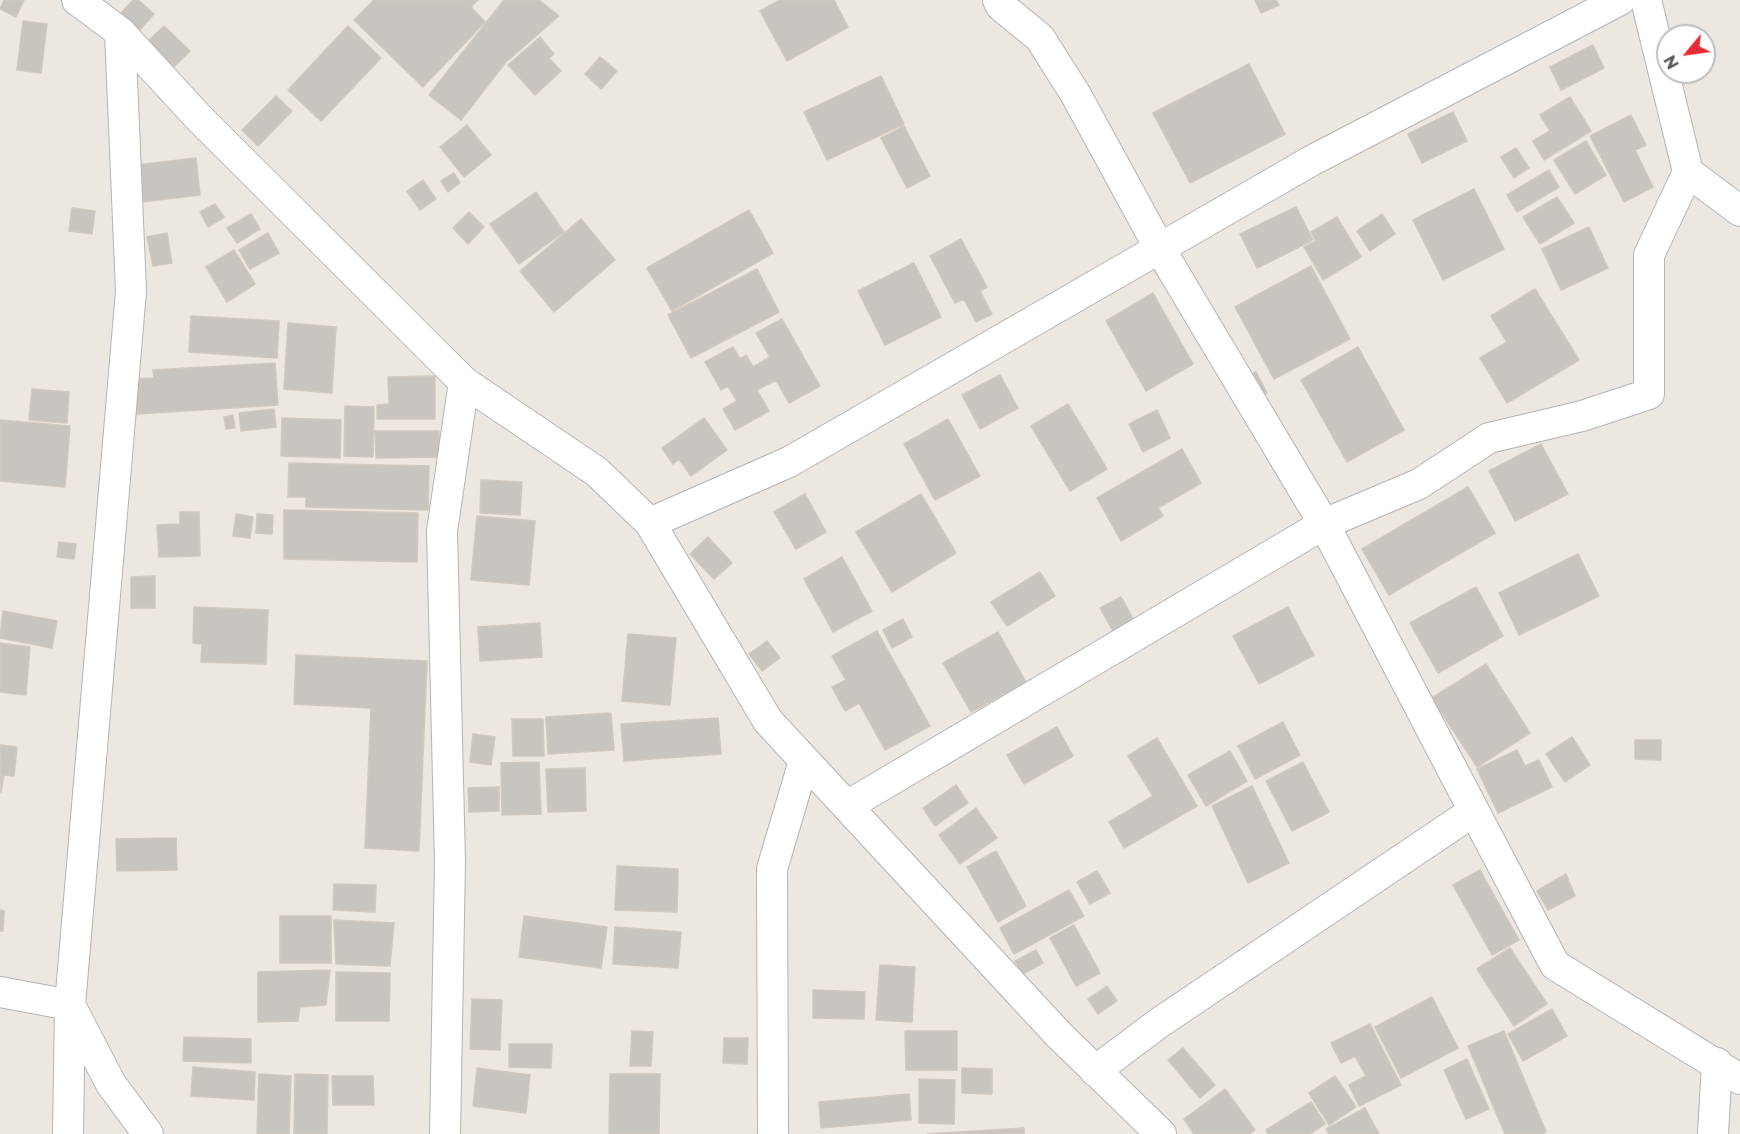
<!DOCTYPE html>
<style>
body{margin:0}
#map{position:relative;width:1740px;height:1134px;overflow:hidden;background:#ece7e0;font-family:Montserrat,sans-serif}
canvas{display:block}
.north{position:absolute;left:1656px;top:24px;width:60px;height:60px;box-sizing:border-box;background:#fff;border:2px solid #bdbec0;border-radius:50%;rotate:241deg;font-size:16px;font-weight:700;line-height:24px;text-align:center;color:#595d61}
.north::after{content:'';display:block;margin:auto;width:21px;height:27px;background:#e72a37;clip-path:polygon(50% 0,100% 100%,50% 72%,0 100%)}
</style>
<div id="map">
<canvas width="1740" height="1134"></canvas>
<div class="north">N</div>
</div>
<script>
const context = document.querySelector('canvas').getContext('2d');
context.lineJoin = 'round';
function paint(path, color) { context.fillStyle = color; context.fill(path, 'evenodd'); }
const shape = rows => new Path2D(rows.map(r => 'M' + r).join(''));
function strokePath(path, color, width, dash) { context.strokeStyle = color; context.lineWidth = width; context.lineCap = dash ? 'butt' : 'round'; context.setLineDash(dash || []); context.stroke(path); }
const building = shape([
 [4,0,24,0,16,17,0,9,4,0],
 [133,0,138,0,154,14,137,33,118,16,133,0],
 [374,0,478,0,471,7,485,22,423,87,354,20,374,0],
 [504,0,539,0,559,16,506,62,461,120,429,95,504,0],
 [780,0,834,0,848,27,787,61,760,11,780,0],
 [1255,0,1276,0,1279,5,1261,13,1255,0],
 [23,21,47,24,41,73,17,70,23,21],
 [164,26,190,51,174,67,148,41,164,26],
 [348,26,381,58,321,121,288,90,348,26],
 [540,37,554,54,549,58,561,71,535,95,508,65,540,37],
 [1593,45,1604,68,1561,90,1550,67,1593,45],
 [600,57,617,71,601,89,585,74,600,57],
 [1249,64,1285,134,1190,183,1153,113,1249,64],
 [881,76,904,124,827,160,804,112,881,76],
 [276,96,292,111,258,146,242,130,276,96],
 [1570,97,1591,131,1544,160,1533,141,1550,131,1540,115,1570,97],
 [1453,112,1467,141,1422,163,1408,134,1453,112],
 [1631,115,1646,145,1635,150,1653,187,1624,202,1590,136,1631,115],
 [467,125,491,155,464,177,440,147,467,125],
 [904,126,930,176,907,188,881,138,904,126],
 [1586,141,1606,175,1575,194,1554,160,1586,141],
 [1516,148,1529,168,1514,178,1501,157,1516,148],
 [196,158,200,195,141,202,136,165,196,158],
 [1549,170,1559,187,1517,212,1507,195,1549,170],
 [454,173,460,183,448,192,441,181,454,173],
 [423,180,436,199,420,210,407,191,423,180],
 [1474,189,1504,249,1443,280,1413,220,1474,189],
 [536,192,564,232,519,264,490,224,536,192],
 [1557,197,1574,223,1540,244,1523,217,1557,197],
 [215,204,224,217,208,227,200,212,215,204],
 [1296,207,1313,240,1257,268,1240,234,1296,207],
 [72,208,95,211,92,234,69,231,72,208],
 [749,210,773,253,672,311,647,268,749,210],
 [469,212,484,227,468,244,453,228,469,212],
 [251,214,260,229,237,243,227,228,251,214],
 [1382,214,1395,234,1370,251,1357,231,1382,214],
 [1337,217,1361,257,1323,280,1304,247,1316,241,1311,232,1337,217],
 [581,219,615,260,554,312,520,271,581,219],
 [1589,227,1608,268,1561,290,1542,249,1589,227],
 [167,233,172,263,153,266,147,237,167,233],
 [268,233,279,253,250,269,239,250,268,233],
 [961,239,987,287,980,291,992,314,976,322,964,299,955,303,930,256,961,239],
 [234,250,255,284,227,302,206,267,234,250],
 [914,263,941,317,885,345,858,291,914,263],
 [1311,266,1350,339,1274,379,1235,307,1311,266],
 [757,269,779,312,691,358,668,315,757,269],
 [1535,289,1579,360,1507,403,1480,358,1507,342,1491,316,1535,289],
 [1153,293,1193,364,1146,391,1106,321,1153,293],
 [191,316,279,321,277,358,189,352,191,316],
 [782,319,820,386,789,403,776,380,757,390,769,411,735,430,723,409,737,401,728,386,721,390,705,362,733,347,740,359,746,355,753,367,770,357,756,333,782,319],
 [288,323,336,327,332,393,284,389,288,323],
 [1358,347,1404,430,1347,462,1301,380,1358,347],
 [275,363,278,405,137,414,134,379,154,378,153,370,275,363],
 [1256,372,1267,393,1255,400,1243,379,1256,372],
 [1000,375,1018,408,980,429,962,395,1000,375],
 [435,376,435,419,377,419,377,405,389,404,388,377,435,376],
 [32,389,69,392,67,423,29,420,32,389],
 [1068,404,1107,469,1070,491,1031,426,1068,404],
 [345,406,374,407,373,457,344,456,345,406],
 [274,409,276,427,241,431,239,413,274,409],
 [1157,410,1170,438,1143,452,1129,424,1157,410],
 [233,415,235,428,226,429,224,417,233,415],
 [282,418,341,420,340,458,281,456,282,418],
 [704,418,727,450,691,476,679,459,673,464,662,448,704,418],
 [948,419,980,476,935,500,904,444,948,419],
 [0,420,70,426,65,487,0,481,0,420],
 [375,431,439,431,439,457,376,458,375,431],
 [1541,444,1568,494,1515,521,1489,471,1541,444],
 [1182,449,1201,483,1158,508,1163,516,1121,541,1097,498,1182,449],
 [289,463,429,466,428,510,306,507,306,497,288,497,289,463],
 [481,480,522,482,520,515,480,513,481,480],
 [1468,487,1495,533,1389,595,1362,549,1468,487],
 [805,494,826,532,796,549,774,512,805,494],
 [921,494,956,553,892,592,856,532,921,494],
 [284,510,418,513,417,562,284,559,284,510],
 [180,512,199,512,200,556,159,557,157,525,180,524,180,512],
 [236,514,253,517,250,538,233,536,236,514],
 [257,514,273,515,272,534,256,533,257,514],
 [477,516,535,521,529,585,471,580,477,516],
 [708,537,732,563,714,579,690,554,708,537],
 [59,542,76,544,74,559,57,557,59,542],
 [1578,554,1599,596,1519,635,1499,593,1578,554],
 [842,557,872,611,833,632,804,579,842,557],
 [1040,572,1055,596,1007,626,991,602,1040,572],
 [155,576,155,608,131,608,131,577,155,576],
 [1476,587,1503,636,1438,673,1410,623,1476,587],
 [1121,597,1134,620,1113,631,1100,608,1121,597],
 [194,607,268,610,266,664,201,662,202,644,193,643,194,607],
 [1288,607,1314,655,1259,684,1233,636,1288,607],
 [3,611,57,621,52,648,0,638,3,611],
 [903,619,912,637,892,648,883,630,903,619],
 [540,623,542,657,480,661,478,627,540,623],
 [877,631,930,726,885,750,859,703,845,711,832,687,846,680,832,656,877,631],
 [998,632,1026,682,971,712,943,663,998,632],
 [628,634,676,638,670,705,622,701,628,634],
 [767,641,780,658,762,671,749,654,767,641],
 [0,643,30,647,26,695,0,692,0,643],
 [296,655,427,661,419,851,365,848,371,708,294,704,296,655],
 [1486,664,1530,733,1477,767,1432,698,1486,664],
 [611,713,614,750,548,754,546,717,611,713],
 [718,718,721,754,624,761,621,724,718,718],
 [512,719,543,719,544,756,513,756,512,719],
 [1283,722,1300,755,1255,779,1238,746,1283,722],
 [1057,727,1073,756,1024,784,1007,755,1057,727],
 [473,734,495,737,491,765,470,762,473,734],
 [1572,737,1590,765,1565,782,1546,754,1572,737],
 [1157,738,1197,806,1124,848,1109,822,1153,796,1128,756,1157,738],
 [1635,740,1661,740,1661,760,1635,759,1635,740],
 [0,745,17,747,14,776,4,775,1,792,0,745],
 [1517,750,1525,766,1539,760,1552,787,1498,813,1477,769,1517,750],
 [1230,751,1247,781,1206,806,1188,775,1230,751],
 [539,762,541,814,502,815,501,763,539,762],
 [1303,762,1329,812,1292,831,1266,781,1303,762],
 [585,768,586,811,548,812,546,769,585,768],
 [956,785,968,803,935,826,923,808,956,785],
 [1252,786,1289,863,1248,883,1212,806,1252,786],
 [499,787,499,811,469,812,468,788,499,787],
 [976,808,997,838,960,864,939,835,976,808],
 [176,838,177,870,117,871,116,839,176,838],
 [996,851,1026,906,998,922,967,867,996,851],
 [617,866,678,869,677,912,615,910,617,866],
 [1480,870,1519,940,1492,955,1453,885,1480,870],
 [1097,871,1110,893,1090,904,1077,882,1097,871],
 [1566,874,1575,896,1548,910,1537,891,1566,874],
 [334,884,376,885,375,912,333,910,334,884],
 [1069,890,1084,916,1014,954,1000,928,1069,890],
 [0,910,4,911,3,931,0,931,0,910],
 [280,916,331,916,331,963,280,963,280,916],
 [524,916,607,927,601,968,519,957,524,916],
 [334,920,394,923,390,966,336,964,334,920],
 [1074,925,1100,973,1076,986,1050,938,1074,925],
 [615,927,681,932,678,968,613,964,615,927],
 [1510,948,1547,1004,1514,1026,1477,969,1510,948],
 [1036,950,1043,963,1023,974,1015,961,1036,950],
 [880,965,915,967,912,1022,876,1020,880,965],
 [330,970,326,1005,300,1007,298,1021,258,1022,258,972,330,970],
 [336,972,390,973,389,1021,336,1021,336,972],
 [1107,986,1117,1001,1098,1014,1088,999,1107,986],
 [813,990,865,992,864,1019,813,1018,813,990],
 [1432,997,1458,1048,1401,1078,1375,1027,1432,997],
 [472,999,502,1000,500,1050,470,1049,472,999],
 [1552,1009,1567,1036,1523,1061,1508,1034,1552,1009],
 [1370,1024,1401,1085,1359,1106,1349,1085,1366,1076,1355,1056,1341,1063,1331,1043,1370,1024],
 [632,1031,653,1032,651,1066,630,1066,632,1031],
 [905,1031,957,1031,957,1070,906,1070,905,1031],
 [1504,1031,1546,1132,1540,1134,1505,1134,1468,1046,1504,1031],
 [184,1037,251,1039,251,1063,183,1061,184,1037],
 [724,1038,748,1038,747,1064,723,1063,724,1038],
 [509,1044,552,1044,551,1068,509,1067,509,1044],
 [1183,1048,1215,1085,1200,1098,1168,1060,1183,1048],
 [1467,1059,1489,1109,1466,1119,1444,1070,1467,1059],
 [193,1067,255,1072,254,1100,191,1096,193,1067],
 [477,1068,530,1075,526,1113,473,1106,477,1068],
 [962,1068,992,1069,992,1094,962,1093,962,1068],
 [259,1074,291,1076,289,1134,257,1134,259,1074],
 [295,1074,328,1075,327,1134,294,1134,295,1074],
 [610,1074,660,1074,659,1134,609,1134,610,1074],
 [332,1076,373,1076,374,1105,333,1105,332,1076],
 [1335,1076,1356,1107,1329,1125,1309,1093,1335,1076],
 [919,1079,955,1080,954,1124,919,1123,919,1079],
 [1225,1089,1255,1130,1249,1134,1194,1134,1184,1119,1225,1089],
 [909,1094,911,1120,821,1128,819,1102,909,1094],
 [1311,1102,1325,1124,1310,1134,1268,1134,1266,1130,1311,1102],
 [1365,1108,1379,1134,1329,1134,1326,1129,1365,1108],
 [1024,1128,1024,1134,927,1134,1024,1128]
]);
paint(building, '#c8c4bf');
strokePath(building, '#d0c8be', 1.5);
const minor = shape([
 [77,0,120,32,199,118,464,382,597,472,650,523,768,721,1059,1035,1161,1134],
 [998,0,1001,6,1040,38,1076,95,1160,249,1324,524,1474,811],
 [1646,0,1688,172,1740,211],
 [650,523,789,462,1311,161,1620,0],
 [847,806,1324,524,1419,484,1489,438,1582,416,1649,394,1649,255,1688,172],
 [0,992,70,1005,111,1084,148,1134],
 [1095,1071,1159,1023,1474,811,1555,965,1740,1079],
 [68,1134,70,1005,131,291,120,32],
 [445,1134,450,862,442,531,464,382],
 [773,1134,772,869,804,761],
 [1713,1134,1717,1063]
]);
strokePath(minor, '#b1b4b8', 32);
strokePath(minor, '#fff', 30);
</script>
